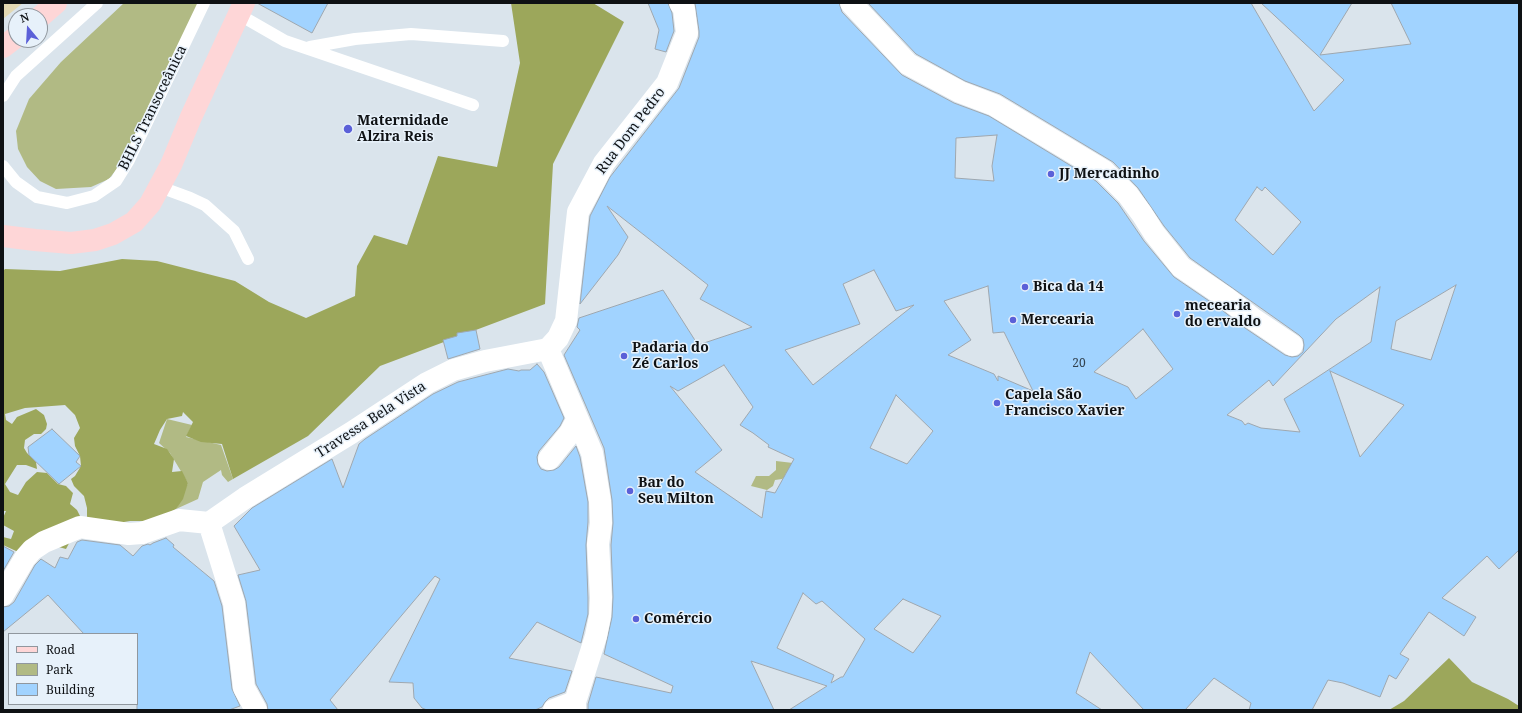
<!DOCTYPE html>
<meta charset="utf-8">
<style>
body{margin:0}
#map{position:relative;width:1522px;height:713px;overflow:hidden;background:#dae4ec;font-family:"Noto Serif",serif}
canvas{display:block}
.frame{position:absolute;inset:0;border:4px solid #0e1114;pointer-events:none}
.legend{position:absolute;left:8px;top:633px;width:130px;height:72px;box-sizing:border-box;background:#e7f1fa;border:1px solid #90979e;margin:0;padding:5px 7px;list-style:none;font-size:12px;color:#0e1114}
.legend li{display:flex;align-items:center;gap:8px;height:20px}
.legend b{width:20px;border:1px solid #90979e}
.north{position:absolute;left:8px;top:8px;width:40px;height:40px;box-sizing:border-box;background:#e7f1fa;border:1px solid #90979e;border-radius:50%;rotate:342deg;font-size:11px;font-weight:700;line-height:16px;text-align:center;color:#0e1114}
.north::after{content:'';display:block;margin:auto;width:14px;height:18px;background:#5b60d8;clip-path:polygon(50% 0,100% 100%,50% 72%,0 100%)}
</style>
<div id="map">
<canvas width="1522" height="713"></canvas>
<div class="frame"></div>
<ul class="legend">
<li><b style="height:5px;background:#fed6d7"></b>Road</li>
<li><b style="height:11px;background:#b1ba84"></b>Park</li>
<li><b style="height:11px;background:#a1d3ff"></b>Building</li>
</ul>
<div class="north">N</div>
</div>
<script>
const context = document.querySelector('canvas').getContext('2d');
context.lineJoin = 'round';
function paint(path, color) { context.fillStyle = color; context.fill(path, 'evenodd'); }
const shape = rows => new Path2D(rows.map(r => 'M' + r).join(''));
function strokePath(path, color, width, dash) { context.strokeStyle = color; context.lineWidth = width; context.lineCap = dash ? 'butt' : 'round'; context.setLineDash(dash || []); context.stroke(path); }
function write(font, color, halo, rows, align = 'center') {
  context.font = font + ' "Noto Serif",serif'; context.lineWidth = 3; context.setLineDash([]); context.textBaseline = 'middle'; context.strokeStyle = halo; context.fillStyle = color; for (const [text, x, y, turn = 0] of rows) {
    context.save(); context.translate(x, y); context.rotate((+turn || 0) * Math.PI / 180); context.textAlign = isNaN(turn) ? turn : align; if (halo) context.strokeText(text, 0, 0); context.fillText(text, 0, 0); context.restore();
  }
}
paint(shape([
 [124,3,205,3,135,145,109,179,91,187,56,189,40,181,27,167,18,149,16,131,29,99,61,62],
 [167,419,192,425,186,437,221,445,233,479,228,482,222,475,221,470,203,482,198,499,176,509,188,483,170,453,159,443],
 [776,461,793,463,785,475,788,476,782,479,775,480,773,486,767,490,751,486,756,476,769,476,776,470]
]), '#b1ba84');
paint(shape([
 [511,3,593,3,624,22,553,164,545,304,380,366,308,436,233,479,222,444,201,442,186,436,193,422,183,412,182,416,167,419,160,430,154,444,167,449,174,459,172,472,182,471,188,483,183,499,176,509,163,516,145,521,130,521,118,523,87,518,87,508,84,496,74,486,71,479,75,476,81,466,80,456,75,446,74,438,80,428,75,415,65,405,25,408,5,414,6,420,12,424,17,417,36,409,44,415,47,424,46,429,41,434,34,434,25,440,24,448,27,453,36,462,37,469,26,465,17,465,5,484,10,492,18,495,26,482,37,472,47,473,58,484,66,486,73,493,70,504,77,510,81,518,76,530,66,549,55,546,27,556,3,545,3,537,11,539,14,531,3,525,3,518,6,511,3,511,3,271,5,269,60,271,122,259,157,261,235,281,269,302,306,318,355,296,357,266,374,235,407,245,438,156,497,167,520,63],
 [1449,658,1472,682,1508,699,1519,706,1519,710,1389,710,1404,701]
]), '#9ca75b');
paint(shape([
 [3,3,23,3,3,19]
]), '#e3d9b4');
const building = shape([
 [257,3,328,3,312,33,257,3],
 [648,3,668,3,672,13,674,31,666,52,655,49,659,30,648,3],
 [695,3,839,3,842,12,902,75,954,103,989,116,1096,181,1118,203,1144,241,1174,277,1218,307,1245,328,1285,355,1292,357,1298,356,1303,352,1304,345,1303,339,1299,335,1190,258,1164,226,1138,188,1113,162,1000,94,965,81,916,54,868,3,1251,3,1314,111,1344,80,1261,3,1352,3,1320,55,1411,44,1391,3,1519,3,1519,550,1499,569,1487,556,1442,598,1476,617,1464,636,1429,612,1400,654,1409,659,1396,679,1389,675,1380,697,1343,683,1328,680,1312,710,1249,710,1251,703,1214,678,1185,710,1144,710,1090,652,1076,693,1102,710,789,710,827,686,751,661,774,710,588,710,588,704,596,677,671,693,673,686,604,654,612,617,613,597,611,545,613,523,612,500,604,448,564,355,580,330,577,327,579,318,663,290,698,345,752,327,700,299,708,285,607,206,628,237,618,255,580,304,590,216,610,177,679,88,699,37,699,31,695,3],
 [997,135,992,166,994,181,955,178,956,138,997,135],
 [1257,187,1262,191,1265,187,1301,222,1273,255,1235,220,1257,187],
 [874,270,896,311,914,305,813,385,785,350,860,324,843,284,874,270],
 [1456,285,1431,360,1391,349,1396,321,1456,285],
 [988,286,993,333,1004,332,1033,391,998,376,998,381,994,374,948,355,971,340,944,301,988,286],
 [1380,287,1371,342,1284,399,1300,432,1261,428,1248,423,1245,425,1242,421,1227,415,1269,380,1273,386,1336,319,1380,287],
 [1143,329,1173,369,1136,399,1128,387,1094,372,1143,329],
 [724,365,753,407,740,425,753,433,769,445,768,447,794,459,775,493,766,491,762,518,695,472,722,450,670,386,678,391,724,365],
 [1330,371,1404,405,1360,457,1330,371],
 [896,395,933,431,907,464,870,448,896,395],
 [803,593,816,604,822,601,865,639,843,677,841,677,831,683,834,675,777,648,803,593],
 [903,599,941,616,913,653,874,629,903,599],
 [476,330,480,349,448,359,443,340,457,336,457,333,476,330],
 [537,364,544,372,564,418,560,426,539,451,537,457,538,464,541,469,547,471,554,470,559,467,576,446,580,457,588,502,588,522,586,545,588,598,588,614,581,643,537,622,509,658,572,671,565,692,549,698,545,702,542,707,535,710,427,710,422,708,414,698,413,683,389,682,440,579,435,576,330,700,338,710,268,710,267,704,256,684,246,601,238,575,260,570,234,526,252,508,332,459,343,488,359,444,365,439,433,394,458,382,508,369,519,371,521,370,530,370,537,364],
 [52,429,80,456,76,462,81,466,59,484,29,455,28,447,52,429],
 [166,538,174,545,173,547,214,581,222,606,232,689,240,706,229,710,137,710,137,634,84,634,48,595,3,632,3,607,9,606,14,602,35,565,41,559,55,568,60,557,68,559,77,542,82,540,120,545,133,556,142,546,148,544,150,545,153,543,166,538],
 [3,546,14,552,3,571,3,546]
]);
paint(building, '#a1d3ff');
strokePath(building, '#9ea7af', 1);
strokePath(shape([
 [238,14,285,41,473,105],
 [310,47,355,39,411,34,503,41],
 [3,96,16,76,97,3],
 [3,166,16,182,37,197,67,203,94,196,116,181,129,160,204,3],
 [160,187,190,198,205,205,234,231,248,259]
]), '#fff', 12);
strokePath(shape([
 [851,3,908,64,960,92,994,105,1104,171,1128,195,1142,214,1154,233,1181,267,1225,297,1252,318,1292,345],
 [548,349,558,338,566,321,578,212,604,163,667,83,687,33,684,9,680,3],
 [548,349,592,453,600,501,601,523,598,544,601,598,600,616,596,636,575,702,575,710],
 [549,459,570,433,577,420],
 [209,523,234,603,244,688,256,710],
 [3,595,25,558,32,550,44,542,80,527,129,534,142,533,179,520,209,523,245,498,351,433,427,383,453,370,485,361,548,349],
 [554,710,575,702]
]), '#fff', 22);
strokePath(shape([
 [40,17,56,3],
 [3,47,16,37],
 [3,236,35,240,71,243,95,240,113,234,134,222,150,204,171,165,191,117,244,3]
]), '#fed6d7', 22);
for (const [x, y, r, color] of [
 [348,129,5,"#5b60d8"],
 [1051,174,4,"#5b60d8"],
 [1025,287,4,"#5b60d8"],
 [1177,314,4,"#5b60d8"],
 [1013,320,4,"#5b60d8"],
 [624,356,4,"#5b60d8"],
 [997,403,4,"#5b60d8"],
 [630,491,4,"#5b60d8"],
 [636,619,4,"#5b60d8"]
]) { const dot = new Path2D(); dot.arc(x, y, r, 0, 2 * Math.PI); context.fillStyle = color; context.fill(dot); strokePath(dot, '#e7f1fa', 1.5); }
write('12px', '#33424f', null, [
 ["20",1079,364]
]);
write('14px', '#0e1114', '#e7f1fa', [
 ["BHLS Transoceânica",153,108,-64],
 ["Rua Dom Pedro",631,131,-53],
 ["Travessa Bela Vista",371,420,-33]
]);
write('bold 14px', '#0e1114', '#e7f1fa', [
 ["Maternidade",357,121],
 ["Alzira Reis",357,137],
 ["JJ Mercadinho",1059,174],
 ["Bica da 14",1033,287],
 ["mecearia",1185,306],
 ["do ervaldo",1185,322],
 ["Mercearia",1021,320],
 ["Padaria do",632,348],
 ["Zé Carlos",632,364],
 ["Capela São",1005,395],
 ["Francisco Xavier",1005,411],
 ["Bar do",638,483],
 ["Seu Milton",638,499],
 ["Comércio",644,619]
], 'left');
</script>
